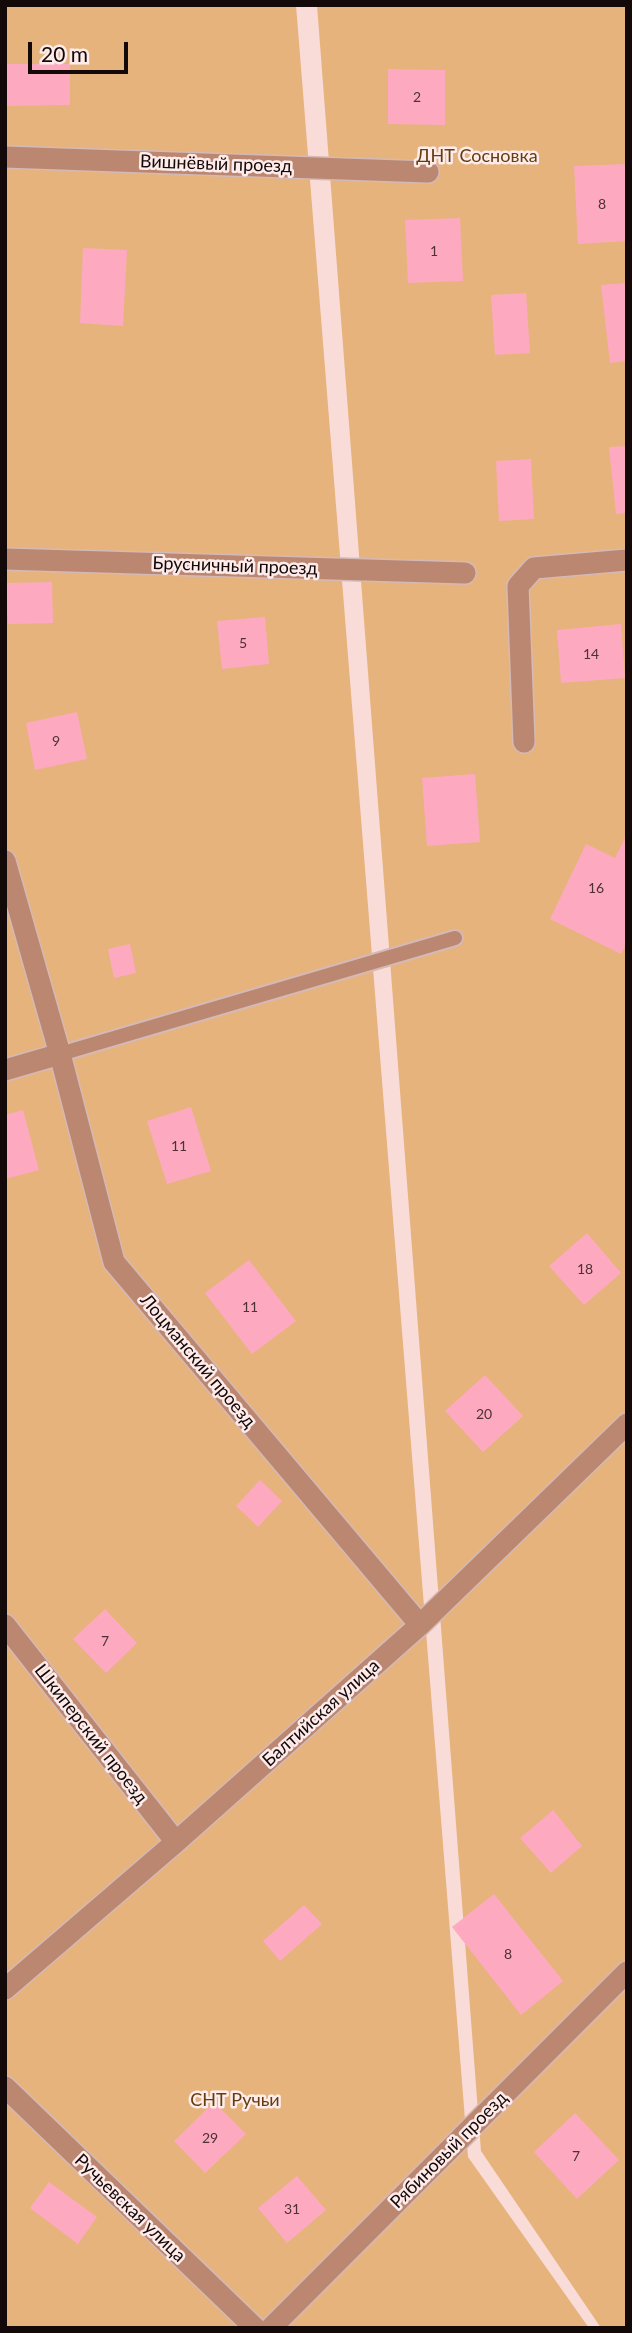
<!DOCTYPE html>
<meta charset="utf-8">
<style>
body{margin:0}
#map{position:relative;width:632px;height:2333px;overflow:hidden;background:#f9dbd8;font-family:Lato,sans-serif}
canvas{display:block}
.frame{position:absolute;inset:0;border:7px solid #120908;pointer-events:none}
.scale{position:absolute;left:28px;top:42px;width:100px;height:32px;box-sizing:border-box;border:4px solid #120908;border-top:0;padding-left:9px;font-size:21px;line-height:24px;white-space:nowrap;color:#120908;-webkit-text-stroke:5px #feebea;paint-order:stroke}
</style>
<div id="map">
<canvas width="632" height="2333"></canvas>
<div class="frame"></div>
<div class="scale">20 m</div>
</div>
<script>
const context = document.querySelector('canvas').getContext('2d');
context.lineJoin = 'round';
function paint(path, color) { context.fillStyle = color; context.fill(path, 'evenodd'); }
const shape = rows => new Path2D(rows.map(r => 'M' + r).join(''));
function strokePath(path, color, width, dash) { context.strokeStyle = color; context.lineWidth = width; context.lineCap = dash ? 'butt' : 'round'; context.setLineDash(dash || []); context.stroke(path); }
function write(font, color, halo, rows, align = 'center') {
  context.font = font + ' Lato,sans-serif'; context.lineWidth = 5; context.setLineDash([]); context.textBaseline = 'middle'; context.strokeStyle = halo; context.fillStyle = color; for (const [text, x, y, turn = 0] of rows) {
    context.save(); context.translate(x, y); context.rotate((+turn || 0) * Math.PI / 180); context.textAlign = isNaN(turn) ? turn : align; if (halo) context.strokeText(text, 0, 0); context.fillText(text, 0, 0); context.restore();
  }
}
paint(shape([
 [5,5,296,5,468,2157,589,2328,5,2328],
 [317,5,627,5,627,2328,601,2328,481,2151]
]), '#e7b37c');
paint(shape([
 [5,64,70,64,70,105,5,106],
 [388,69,445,70,445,125,388,124],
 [627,164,627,241,578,244,574,166],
 [460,218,463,281,408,283,405,220],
 [83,248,127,250,123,326,80,323],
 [627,283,627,361,610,363,601,285],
 [526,293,530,353,495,355,491,295],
 [627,446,627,513,616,514,609,447],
 [531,459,534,519,499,521,496,461],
 [52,582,53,623,8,624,6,583],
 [265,617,269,664,222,669,217,621],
 [621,624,625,678,561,683,557,630],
 [77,712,87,759,35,770,26,723],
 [475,774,480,842,427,846,422,778],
 [627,834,627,942,621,954,550,919,586,844,615,858],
 [130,944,136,973,114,978,108,949],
 [191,1107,211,1171,167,1184,147,1121],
 [23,1110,39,1170,5,1179,5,1115],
 [587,1233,621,1273,584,1305,549,1266],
 [249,1260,296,1321,252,1354,205,1293],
 [485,1375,523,1416,483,1452,445,1411],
 [260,1480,282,1501,258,1527,236,1506],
 [105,1609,137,1643,106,1673,73,1639],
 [553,1810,582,1846,551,1873,520,1838],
 [494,1894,563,1981,521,2015,452,1927],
 [304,1905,322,1924,280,1961,263,1941],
 [214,2102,246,2134,205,2173,174,2141],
 [575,2113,619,2160,577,2199,534,2152],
 [297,2176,326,2210,287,2243,258,2208],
 [49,2182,97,2217,78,2244,30,2208]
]), '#fdaac0');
const lane = shape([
 [60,1054,455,938]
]);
const street = shape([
 [5,157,428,172],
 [5,559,465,573],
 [524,742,518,586,534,568,627,560],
 [5,861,60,1054,114,1262,420,1625],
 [5,1070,60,1054],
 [5,1625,176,1842],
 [5,1989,176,1842,420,1625,627,1424],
 [5,2087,255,2328],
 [271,2328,627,1972]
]);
strokePath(lane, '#d4b9b7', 18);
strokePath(street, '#d4b9b7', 24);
strokePath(lane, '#bb8770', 14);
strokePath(street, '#bb8770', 21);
write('14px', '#4d3136', null, [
 ["2",417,97],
 ["8",602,204],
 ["1",434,251],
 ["5",243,643],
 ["14",591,654],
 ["9",56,741],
 ["16",596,888],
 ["11",179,1146],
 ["18",585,1269],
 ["11",250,1307],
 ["20",484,1414],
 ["7",105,1641],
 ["8",508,1954],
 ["29",210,2138],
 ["7",576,2156],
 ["31",292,2209]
]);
write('18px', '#623d0e', '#feebea', [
 ["ДНТ Сосновка",477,156],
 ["СНТ Ручьи",235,2100]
]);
write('18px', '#120908', '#feebea', [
 ["Вишнёвый проезд",216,164,2],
 ["Брусничный проезд",235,566,2],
 ["Лоцманский проезд",198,1361,50],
 ["Балтийская улица",321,1713,-42],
 ["Шкиперский проезд",91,1734,52],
 ["Рябиновый проезд",449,2150,-45],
 ["Ручьевская улица",130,2208,44]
]);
</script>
